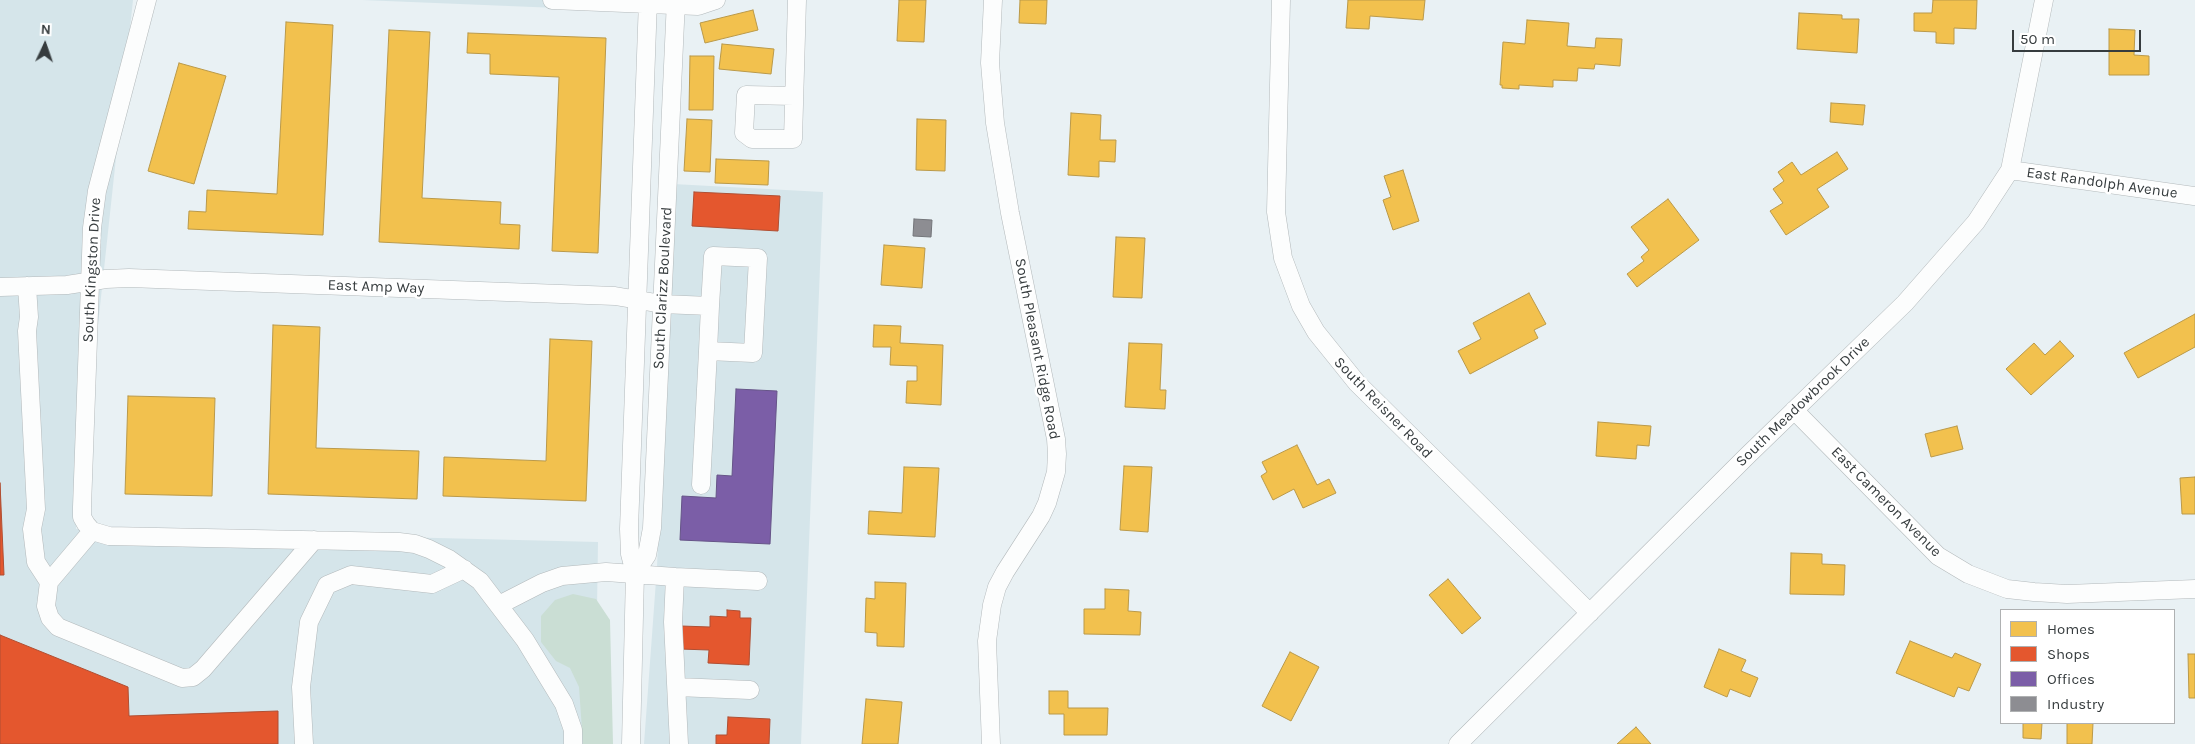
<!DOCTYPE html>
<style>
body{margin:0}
#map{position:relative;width:2195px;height:744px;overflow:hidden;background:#e9f1f4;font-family:Karla,sans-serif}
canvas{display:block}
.legend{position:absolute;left:2000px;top:609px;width:175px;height:115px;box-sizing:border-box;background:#fff;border:1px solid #afb1b2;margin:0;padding:6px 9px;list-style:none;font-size:15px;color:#363c3e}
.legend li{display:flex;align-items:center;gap:10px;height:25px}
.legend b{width:25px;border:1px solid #afb1b2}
.north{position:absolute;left:20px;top:20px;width:50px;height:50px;-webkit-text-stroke:4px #fff;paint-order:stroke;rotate:3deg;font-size:14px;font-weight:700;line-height:20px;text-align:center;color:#363c3e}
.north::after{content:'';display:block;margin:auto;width:18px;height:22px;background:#363c3e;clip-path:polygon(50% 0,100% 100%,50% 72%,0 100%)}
.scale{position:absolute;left:2012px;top:30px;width:129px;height:22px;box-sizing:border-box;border:2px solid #363c3e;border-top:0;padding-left:6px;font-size:15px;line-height:18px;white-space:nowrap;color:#363c3e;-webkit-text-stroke:4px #fff;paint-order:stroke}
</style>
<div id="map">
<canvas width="2195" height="744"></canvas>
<ul class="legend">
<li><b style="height:14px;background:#f2c14e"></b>Homes</li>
<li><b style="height:14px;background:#e4572e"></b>Shops</li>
<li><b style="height:14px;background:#7b5ea7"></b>Offices</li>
<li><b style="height:14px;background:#8d8d92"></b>Industry</li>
</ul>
<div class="north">N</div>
<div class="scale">50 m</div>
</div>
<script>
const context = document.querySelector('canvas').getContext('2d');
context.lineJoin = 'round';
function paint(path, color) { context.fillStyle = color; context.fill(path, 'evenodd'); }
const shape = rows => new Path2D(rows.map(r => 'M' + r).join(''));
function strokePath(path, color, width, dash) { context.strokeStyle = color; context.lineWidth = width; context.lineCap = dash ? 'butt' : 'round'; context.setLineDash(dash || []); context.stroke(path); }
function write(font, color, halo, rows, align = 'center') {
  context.font = font + ' Karla,sans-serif'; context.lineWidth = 5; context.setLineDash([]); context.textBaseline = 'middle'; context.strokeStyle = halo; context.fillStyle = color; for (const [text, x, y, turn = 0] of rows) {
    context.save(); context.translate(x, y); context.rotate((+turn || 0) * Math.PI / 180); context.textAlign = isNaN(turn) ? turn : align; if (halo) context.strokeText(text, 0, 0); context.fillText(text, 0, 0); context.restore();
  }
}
paint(shape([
 [0,0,133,0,76,529,598,542,595,744,0,744],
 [362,0,657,0,655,12],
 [673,184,823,192,801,744,644,744,657,567]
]), '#d5e5ea');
paint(shape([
 [573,594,596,599,610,620,613,744,583,744,579,687,570,668,556,661,541,642,541,616,555,600]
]), '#caded4');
const homes = shape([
 [899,0,926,0,924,42,897,41,899,0],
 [1020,0,1047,0,1046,24,1019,23,1020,0],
 [1348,0,1425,0,1423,20,1370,16,1369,29,1346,28,1348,0],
 [1933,0,1977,0,1976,29,1954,28,1954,44,1936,43,1936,32,1914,31,1914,13,1932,13,1933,0],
 [753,10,758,30,705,43,700,23,753,10],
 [1799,13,1842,15,1842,19,1859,19,1857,53,1797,49,1799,13],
 [1527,20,1569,23,1567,46,1595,48,1596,38,1622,39,1620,66,1595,64,1594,69,1578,68,1577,81,1553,80,1553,87,1519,85,1519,89,1502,88,1502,85,1500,85,1503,42,1525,44,1527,20],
 [286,22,333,25,323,235,188,229,189,211,206,212,207,190,277,194,286,22],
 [2109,29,2135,30,2134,55,2149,56,2149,75,2109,75,2109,29],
 [389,30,430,32,422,198,501,202,500,224,520,225,519,249,379,242,389,30],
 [468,33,606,38,598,253,552,251,559,77,490,74,490,54,467,53,468,33],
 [722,44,774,49,771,74,719,69,722,44],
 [690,56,714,56,713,110,689,110,690,56],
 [179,63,226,76,194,184,148,171,179,63],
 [1831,103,1865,105,1863,125,1830,122,1831,103],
 [1071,113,1101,115,1100,140,1116,140,1115,162,1099,161,1099,177,1068,175,1071,113],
 [687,119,712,120,710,172,684,171,687,119],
 [917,119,946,120,945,171,916,170,917,119],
 [1837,152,1848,169,1817,189,1829,207,1786,235,1770,211,1783,203,1773,189,1784,181,1778,172,1792,162,1801,175,1837,152],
 [716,159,769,161,768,185,715,183,716,159],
 [1403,170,1419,221,1393,230,1383,200,1391,197,1384,176,1403,170],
 [1668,199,1699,240,1637,287,1627,274,1644,261,1641,257,1649,250,1631,227,1668,199],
 [1116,237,1145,238,1142,298,1113,297,1116,237],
 [884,245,925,248,922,288,881,285,884,245],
 [1529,293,1546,324,1534,330,1538,338,1470,374,1458,351,1481,339,1473,323,1529,293],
 [2195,314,2195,347,2138,378,2124,353,2195,314],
 [273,325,320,327,316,448,419,451,417,499,268,494,273,325],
 [874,325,901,326,900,343,943,345,941,405,906,403,907,381,917,381,917,366,890,365,891,347,873,347,874,325],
 [550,339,592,341,586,501,443,496,444,457,546,461,550,339],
 [2060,341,2074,356,2031,395,2006,369,2034,343,2045,355,2060,341],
 [1129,343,1162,344,1160,390,1166,390,1165,409,1125,407,1129,343],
 [128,396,215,398,212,496,125,494,128,396],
 [1598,422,1651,426,1649,446,1637,445,1636,459,1596,456,1598,422],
 [1957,426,1963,449,1931,457,1925,434,1957,426],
 [1297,445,1317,485,1329,479,1336,493,1303,508,1294,489,1273,500,1261,476,1267,472,1262,462,1297,445],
 [1124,466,1152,467,1148,532,1120,530,1124,466],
 [904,467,939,468,935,537,868,534,869,511,902,513,904,467],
 [2195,477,2195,514,2182,514,2180,478,2195,477],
 [1791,553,1822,554,1822,564,1845,565,1844,595,1790,594,1791,553],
 [1448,579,1481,618,1462,634,1429,595,1448,579],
 [875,582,906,583,904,647,877,646,877,633,865,632,866,598,875,599,875,582],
 [1105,589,1129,590,1128,611,1141,612,1140,635,1084,634,1084,609,1105,609,1105,589],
 [1910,641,1952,658,1955,653,1981,664,1969,691,1958,687,1954,697,1896,673,1910,641],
 [1719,649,1746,660,1741,671,1758,678,1750,697,1730,689,1727,697,1704,687,1719,649],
 [1290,652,1319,667,1291,721,1262,706,1290,652],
 [2188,654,2195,654,2195,698,2189,698,2188,654],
 [1049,691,1068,691,1068,708,1108,708,1107,735,1064,735,1064,714,1049,714,1049,691],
 [866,699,902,702,898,744,862,744,866,699],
 [2023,723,2042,723,2041,739,2023,738,2023,723],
 [2067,723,2093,723,2092,744,2067,744,2067,723],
 [1636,727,1651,744,1617,744,1636,727]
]);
paint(homes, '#f2c14e');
strokePath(homes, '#ba9949', 1);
const shops = shape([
 [694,192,780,196,778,231,692,226,694,192],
 [0,483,4,575,0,575,0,483],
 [727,610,740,611,740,618,751,618,749,665,708,663,709,650,680,649,681,626,710,627,710,616,727,617,727,610],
 [0,635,128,687,129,716,278,711,278,744,0,744,0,635],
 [728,717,770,719,769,744,716,744,716,735,727,735,728,717]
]);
paint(shops, '#e4572e');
strokePath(shops, '#b04f33', 1);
const offices = shape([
 [736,389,777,391,770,544,680,540,682,496,716,498,717,475,732,476,736,389]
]);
paint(offices, '#7b5ea7');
strokePath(offices, '#665488', 1);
const industry = shape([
 [914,219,932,220,931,237,913,236,914,219]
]);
paint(industry, '#8d8d92');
strokePath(industry, '#737579', 1);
const minor = shape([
 [147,0,97,191,92,228,82,507,82,517,86,524,92,531,109,536,399,542,415,544,429,549,449,559,480,581,525,640,564,704,573,730,573,744],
 [552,0,698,6,716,0],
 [1281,0,1276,212,1283,258,1301,306,1316,332,1357,383,1590,613],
 [794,96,746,95,744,133,752,139,793,139,797,0],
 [2010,170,2194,196],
 [27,286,29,317,27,331,36,509,32,529,36,562,49,582],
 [0,287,67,285,106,279,129,278,615,296,662,304,710,306,713,256,758,258,753,353,708,351,710,306],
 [1794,410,1938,556,1968,574,2007,589,2034,592,2067,594,2195,589],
 [701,485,708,351],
 [92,531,49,582,46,606,50,618,58,627,182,678,193,677,203,669,314,540],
 [635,573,647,555,652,528,676,0],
 [675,577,758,581],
 [499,605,542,583,562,576,606,572,675,577,673,622,679,744],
 [677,687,750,690],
 [304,744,301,687,309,622,327,585,351,575,432,584,464,569],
 [631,744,635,573,630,554,629,529,648,0],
 [991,744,987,641,992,605,997,587,1005,572,1041,516,1047,503,1056,472,1057,454,1056,439,1010,213,995,123,990,63,993,0],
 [1458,744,1747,456,1905,303,1976,222,2010,170,2044,0]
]);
strokePath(minor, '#b3b9bb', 19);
strokePath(minor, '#fcfdfd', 18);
write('15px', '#363c3e', '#fff', [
 ["East Randolph Avenue",2102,183,8],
 ["South Kingston Drive",92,270,-87],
 ["East Amp Way",376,287,2],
 ["South Clarizz Boulevard",663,288,-87],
 ["South Pleasant Ridge Road",1037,349,79],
 ["South Meadowbrook Drive",1803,402,-44],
 ["South Reisner Road",1383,408,46],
 ["East Cameron Avenue",1886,502,45]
]);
</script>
